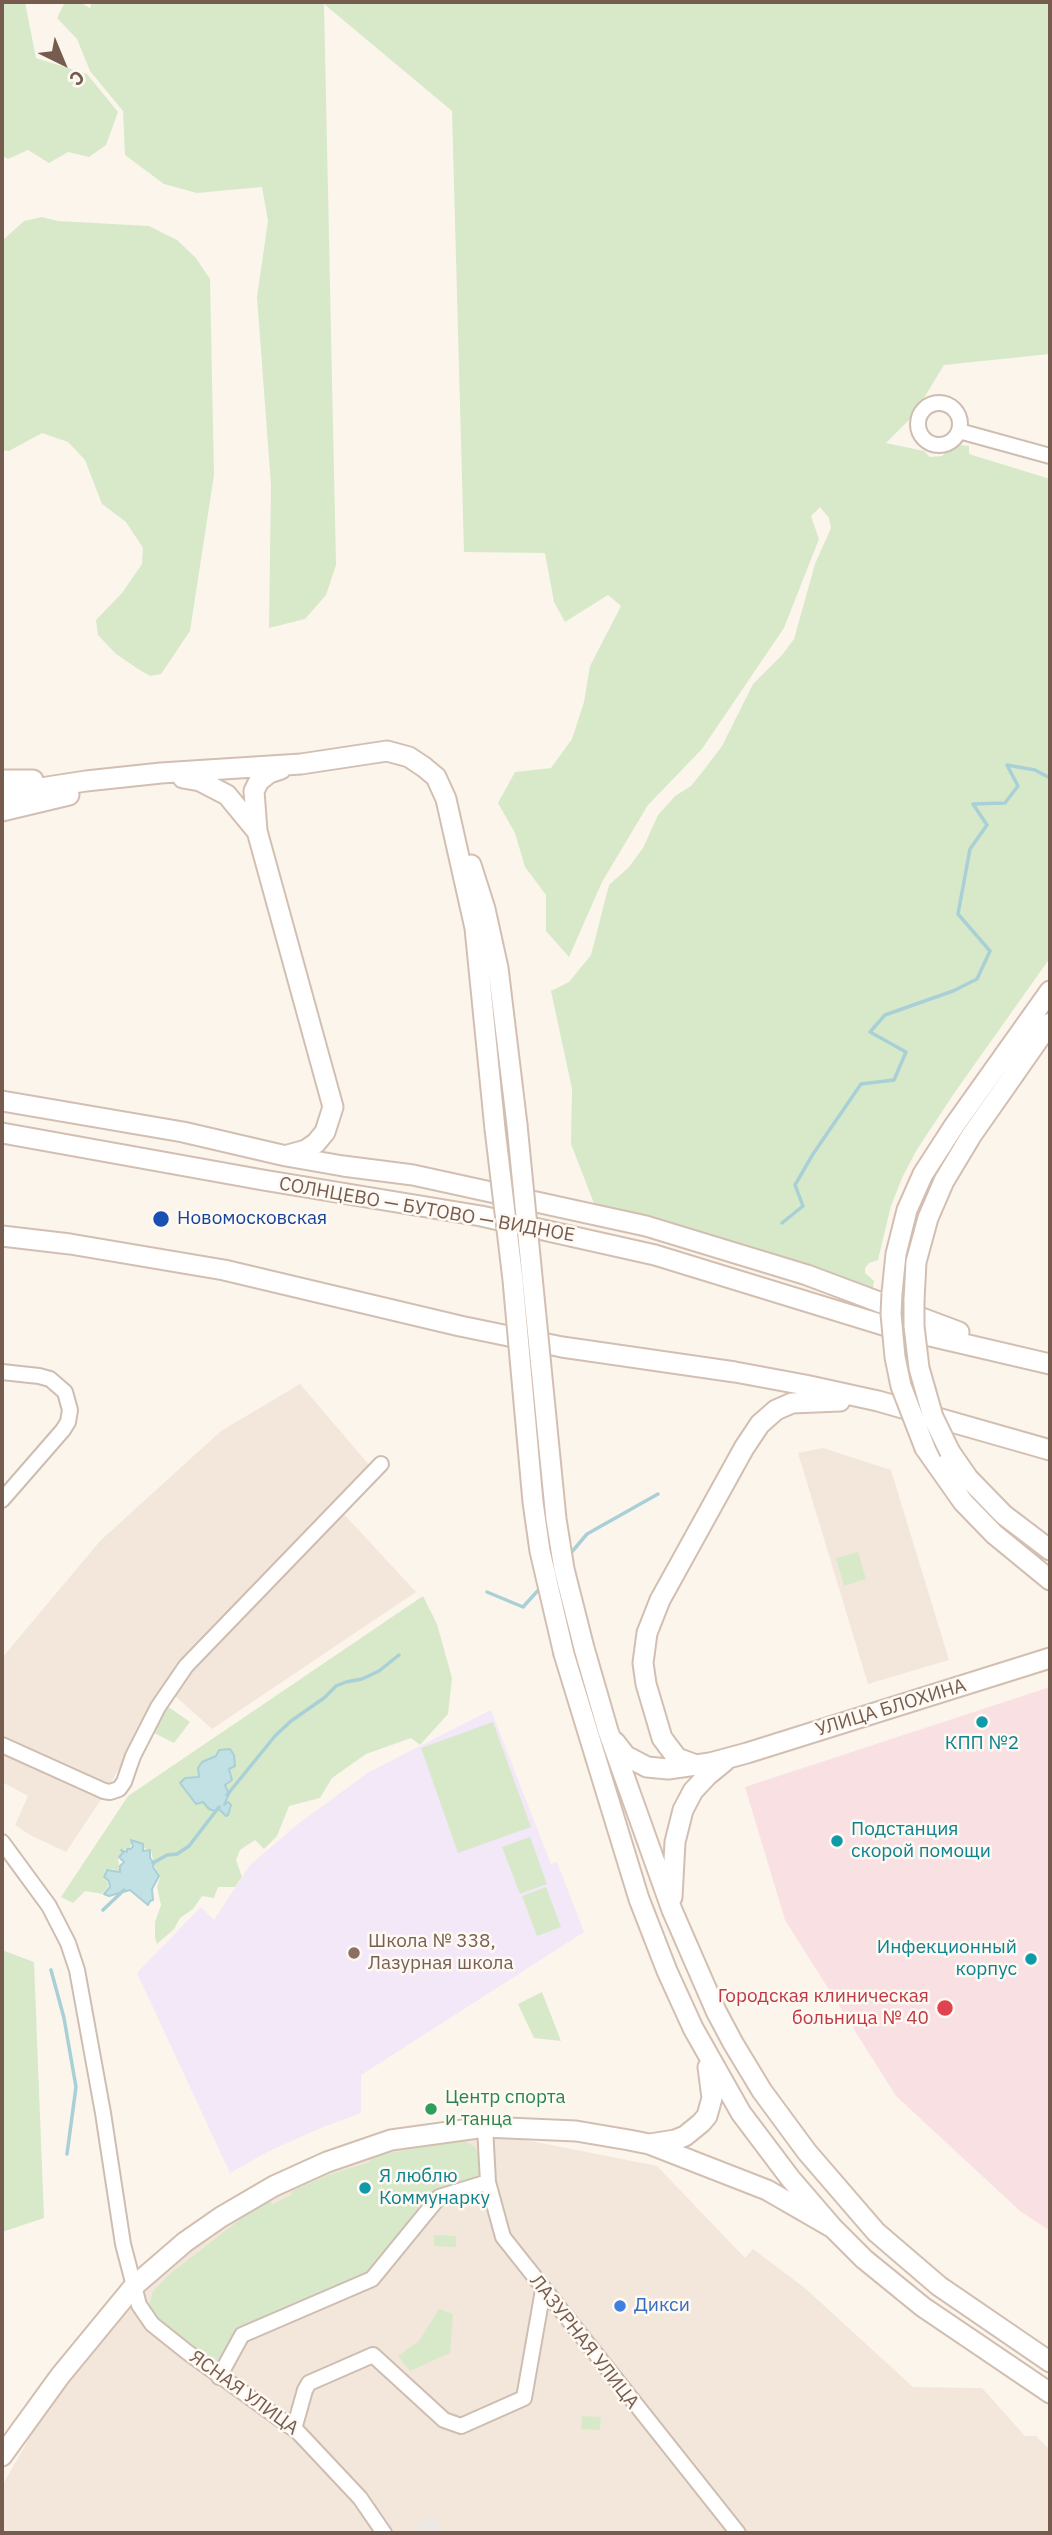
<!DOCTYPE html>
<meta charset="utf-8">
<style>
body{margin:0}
#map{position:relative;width:1052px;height:2535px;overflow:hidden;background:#fcf5ec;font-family:"IBM Plex Sans",sans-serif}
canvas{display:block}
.frame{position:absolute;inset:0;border:4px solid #765c4f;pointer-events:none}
.north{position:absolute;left:28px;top:28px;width:70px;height:70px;-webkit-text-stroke:5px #fef9f2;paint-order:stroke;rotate:137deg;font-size:19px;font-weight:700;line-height:28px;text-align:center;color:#765c4f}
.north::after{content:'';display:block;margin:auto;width:24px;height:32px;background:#765c4f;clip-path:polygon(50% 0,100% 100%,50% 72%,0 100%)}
</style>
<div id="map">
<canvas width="1052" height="2535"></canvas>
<div class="frame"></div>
<div class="north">С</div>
</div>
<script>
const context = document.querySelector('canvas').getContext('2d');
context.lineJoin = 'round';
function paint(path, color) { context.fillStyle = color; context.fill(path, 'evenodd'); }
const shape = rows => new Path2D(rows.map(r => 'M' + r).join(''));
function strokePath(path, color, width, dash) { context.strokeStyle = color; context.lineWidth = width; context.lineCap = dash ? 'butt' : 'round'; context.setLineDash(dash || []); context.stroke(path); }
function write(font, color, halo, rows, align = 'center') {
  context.font = font + ' "IBM Plex Sans",sans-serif'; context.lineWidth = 5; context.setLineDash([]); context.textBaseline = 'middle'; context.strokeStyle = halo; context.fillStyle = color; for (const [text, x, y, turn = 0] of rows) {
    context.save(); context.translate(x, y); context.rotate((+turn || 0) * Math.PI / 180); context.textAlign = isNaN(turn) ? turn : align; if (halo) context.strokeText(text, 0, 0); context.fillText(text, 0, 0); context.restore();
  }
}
paint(shape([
 [300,1384,370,1466,196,1644,174,1671,109,1786,81,1777,2,1737,2,1658,100,1541,221,1431],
 [823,1448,891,1470,949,1660,868,1684,798,1453],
 [342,1512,416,1592,212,1729,173,1694,205,1653],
 [2,1750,102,1798,66,1852,30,1835,15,1825,28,1796,2,1782],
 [506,2136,657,2166,745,2258,753,2249,806,2289,913,2387,982,2388,1025,2436,1036,2436,1050,2450,1050,2533,2,2533,2,2486,42,2416,89,2349,161,2272,205,2234,265,2195,392,2146,450,2139]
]), '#f3e7db');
paint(shape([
 [435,2515,443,2533,419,2533,415,2524]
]), '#eee8e4');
paint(shape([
 [491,1710,551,1864,557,1862,584,1932,361,2075,361,2113,323,2127,269,2151,230,2173,137,1973,201,1907,214,1920,250,1865,298,1824,369,1772]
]), '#f2e8f8');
paint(shape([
 [1050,1687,1050,2231,1020,2211,896,2096,785,1920,745,1787]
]), '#f9e0e3');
paint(shape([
 [2,2,25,2,36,58,87,74,118,112,106,145,89,157,68,152,49,163,28,150,8,159,2,156],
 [65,2,79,2,90,8,92,2,1050,2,1050,354,944,365,913,416,886,443,924,451,930,457,942,456,947,451,961,445,969,446,969,454,1050,479,1050,958,955,1092,916,1151,902,1178,891,1206,878,1260,869,1263,865,1268,865,1273,874,1281,872,1294,595,1206,571,1144,572,1089,551,991,569,982,591,955,609,885,629,867,643,848,658,815,675,796,691,786,700,775,722,746,753,684,782,655,794,639,815,564,831,528,829,518,820,507,811,516,819,539,784,628,702,749,648,805,602,882,569,957,546,931,546,895,525,867,515,833,498,803,515,772,551,768,572,739,584,702,590,666,621,606,608,595,565,622,554,602,545,553,464,552,452,111,324,4,336,565,326,595,305,619,269,628,271,485,257,297,268,221,262,187,197,193,164,184,125,155,123,111,90,71,77,39,57,18],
 [42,217,58,221,149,226,177,240,196,258,210,279,214,475,190,631,161,674,150,676,138,669,116,654,98,635,96,620,122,593,142,564,143,548,126,522,102,504,85,460,68,442,42,433,9,451,2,450,2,241,24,221],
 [858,1552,866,1579,844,1586,836,1558],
 [423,1596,437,1624,452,1678,448,1714,420,1745,411,1738,366,1754,332,1778,320,1798,289,1806,277,1836,264,1849,255,1840,240,1850,236,1860,242,1877,235,1887,218,1887,214,1898,202,1896,193,1909,180,1918,174,1929,157,1944,155,1938,155,1922,161,1905,157,1887,160,1877,154,1865,151,1850,143,1848,144,1844,132,1839,130,1848,121,1850,122,1853,118,1858,120,1871,112,1869,105,1870,103,1878,108,1882,108,1887,102,1894,85,1891,73,1903,61,1897,128,1796],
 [167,1706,190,1722,174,1743,152,1732],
 [493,1722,531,1827,458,1853,421,1748],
 [530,1837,547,1884,520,1894,502,1847],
 [546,1887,561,1927,537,1936,522,1896],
 [2,1950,34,1962,44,2218,2,2232],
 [542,1992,561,2041,534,2038,518,2004],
 [455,2140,463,2140,475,2147,480,2157,481,2175,477,2181,443,2187,419,2207,364,2280,244,2327,214,2370,151,2317,148,2309,153,2291,170,2274,266,2199,273,2204,291,2195,292,2191,328,2175,370,2162,371,2157],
 [434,2235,456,2236,456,2247,434,2246],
 [439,2309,453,2314,450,2353,410,2371,398,2356,419,2341],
 [582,2416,601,2417,600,2430,581,2429]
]), '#d8e9ca');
const water = shape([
 [230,1749,234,1755,235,1766,229,1769,232,1780,225,1785,229,1794,224,1805,228,1802,231,1805,228,1815,226,1816,219,1809,215,1811,209,1809,203,1802,196,1804,180,1783,185,1778,199,1777,198,1768,202,1762,216,1756,219,1750,230,1749],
 [131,1840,143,1844,143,1851,150,1850,150,1858,154,1863,153,1867,159,1876,152,1889,153,1900,150,1901,148,1905,130,1890,109,1896,104,1894,110,1887,109,1881,104,1877,107,1870,120,1872,120,1866,124,1862,119,1857,123,1853,121,1850,127,1852,127,1849,131,1849,133,1846,131,1840]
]);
paint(water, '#c1e1e5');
strokePath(water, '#a8d0d6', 2);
strokePath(shape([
 [782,1223,803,1206,795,1185,813,1154,861,1084,894,1080,906,1052,870,1032,885,1015,953,991,977,979,990,951,958,914,970,849,987,825,973,804,1005,803,1018,786,1007,765,1035,770,1050,778],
 [570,1554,587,1534,658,1494],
 [487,1592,523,1607,542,1586],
 [227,1795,275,1736,291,1721,324,1698,336,1686,346,1682,362,1679,379,1671,399,1655],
 [153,1863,167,1855,177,1854,189,1846,219,1807],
 [103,1910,124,1890],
 [51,1970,64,2018,76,2087,67,2154]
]), '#a8d0d6', 3.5);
const street = shape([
 '918 424a21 21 0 1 1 42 0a21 21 0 1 1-42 0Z',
 [959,431,1050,456],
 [2,1372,39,1376,50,1379,65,1392,70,1410,68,1422,63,1430,2,1500],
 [2,1745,104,1791,110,1792,119,1789,124,1782,133,1756,158,1707,186,1666,381,1464],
 [2,1842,49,1906,68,1943,77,1970,103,2113,123,2244,139,2305,152,2324,187,2352,298,2432,360,2498,384,2533],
 [485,2127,488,2182,503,2237,738,2533],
 [219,2377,242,2335,372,2279,439,2197,488,2182],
 [294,2429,305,2390,309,2383,373,2355,444,2420,461,2426,524,2398,543,2290]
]);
const secondary = shape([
 [281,769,269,773,259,781,254,791,257,831,333,1107,325,1132,316,1143,306,1150,288,1155],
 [183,778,200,781,227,795,255,829],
 [2,780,33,780],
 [2,794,86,781,161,773,301,764,387,751,409,757,424,767,436,777,446,799,475,928,495,1129],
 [2,811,69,795],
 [471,865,485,909,498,968,517,1125],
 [2,1101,183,1132,286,1156,343,1166,413,1175,646,1226,807,1275,959,1332],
 [2,1133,263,1180,481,1216,655,1255,883,1325,1050,1364],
 [2,1236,70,1244,224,1270,460,1326,562,1347,735,1372,805,1385,878,1401,1050,1450],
 [892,1293,896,1254,907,1210,923,1174,954,1126,1050,991],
 [914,1300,916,1262,928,1218,944,1181,971,1136,1050,1023],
 [925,1448,963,1502,994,1534,1050,1580],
 [950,1452,968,1478,1004,1515,1050,1550],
 [584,1648,608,1731,672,1910,716,2011,733,2043,762,2091,807,2152,876,2232,939,2286,1050,2362],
 [564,1654,639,1899,667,1971,693,2028,741,2113,790,2178,833,2228,864,2259,923,2307,1050,2393],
 [615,1742,626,1756,647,1767,668,1769,710,1763,747,1753,1050,1658],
 [696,1765,677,1758,662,1738,646,1684,643,1663,647,1633,660,1600,744,1448,760,1424,776,1410,792,1403,840,1401],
 [672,1897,675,1842,683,1810,693,1791,708,1775,724,1762],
 [650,2144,675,2140,685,2136,701,2123,707,2116,712,2098,708,2067],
 [2,2456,60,2376,134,2286,185,2242,221,2217,274,2186,327,2162,391,2140,485,2127,576,2131,629,2140,649,2144,767,2190,833,2228]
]);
strokePath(street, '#cebdb1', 18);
strokePath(secondary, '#d3bfb1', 23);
strokePath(street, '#fff', 14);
strokePath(secondary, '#fff', 19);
const secondaryBridge = shape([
 [517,1125,556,1519,564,1569,584,1648],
 [495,1129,513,1280,533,1502,540,1551,564,1654],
 [892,1293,891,1314,895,1357,901,1386,925,1448],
 [914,1300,914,1326,919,1368,933,1417,950,1452]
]);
strokePath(secondaryBridge, '#d3bfb1', 23, []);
strokePath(secondaryBridge, '#fff', 19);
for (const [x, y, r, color] of [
 [161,1219,9,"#1a4fb4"],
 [982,1722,7,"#0f9aa8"],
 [837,1841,7,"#0f9aa8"],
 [354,1953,7,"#8d6e63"],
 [1031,1959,7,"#0f9aa8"],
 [945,2008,9,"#e0444e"],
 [431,2109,7,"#2e9e5b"],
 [365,2188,7,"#0f9aa8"],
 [620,2306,7,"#3f7fe0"]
]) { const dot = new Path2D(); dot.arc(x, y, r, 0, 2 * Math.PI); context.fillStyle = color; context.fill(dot); strokePath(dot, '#fef9f2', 2.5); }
write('19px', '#765c4f', '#fef9f2', [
 ["СОЛНЦЕВО — БУТОВО — ВИДНОЕ",427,1210,10],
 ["УЛИЦА БЛОХИНА",891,1708,-17],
 ["ЛАЗУРНАЯ УЛИЦА",584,2342,52],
 ["ЯСНАЯ УЛИЦА",244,2393,36]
]);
write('19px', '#164399', '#fef9f2', [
 ["Новомосковская",177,1219]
], 'left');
write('19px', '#0d838f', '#fef9f2', [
 ["КПП №2",982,1744,"center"],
 ["Подстанция",851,1830],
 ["скорой помощи",851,1852],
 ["Инфекционный",1017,1948,"right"],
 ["корпус",1017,1970,"right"],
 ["Я люблю",379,2177],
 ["Коммунарку",379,2199]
], 'left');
write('19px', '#785e54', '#fef9f2', [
 ["Школа № 338,",368,1942],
 ["Лазурная школа",368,1964]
], 'left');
write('19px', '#be3a42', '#fef9f2', [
 ["Городская клиническая",929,1997],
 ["больница № 40",929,2019]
], 'right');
write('19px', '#27864d', '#fef9f2', [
 ["Центр спорта",445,2098],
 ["и танца",445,2120]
], 'left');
write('19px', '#366cbe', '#fef9f2', [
 ["Дикси",634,2306]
], 'left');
</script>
